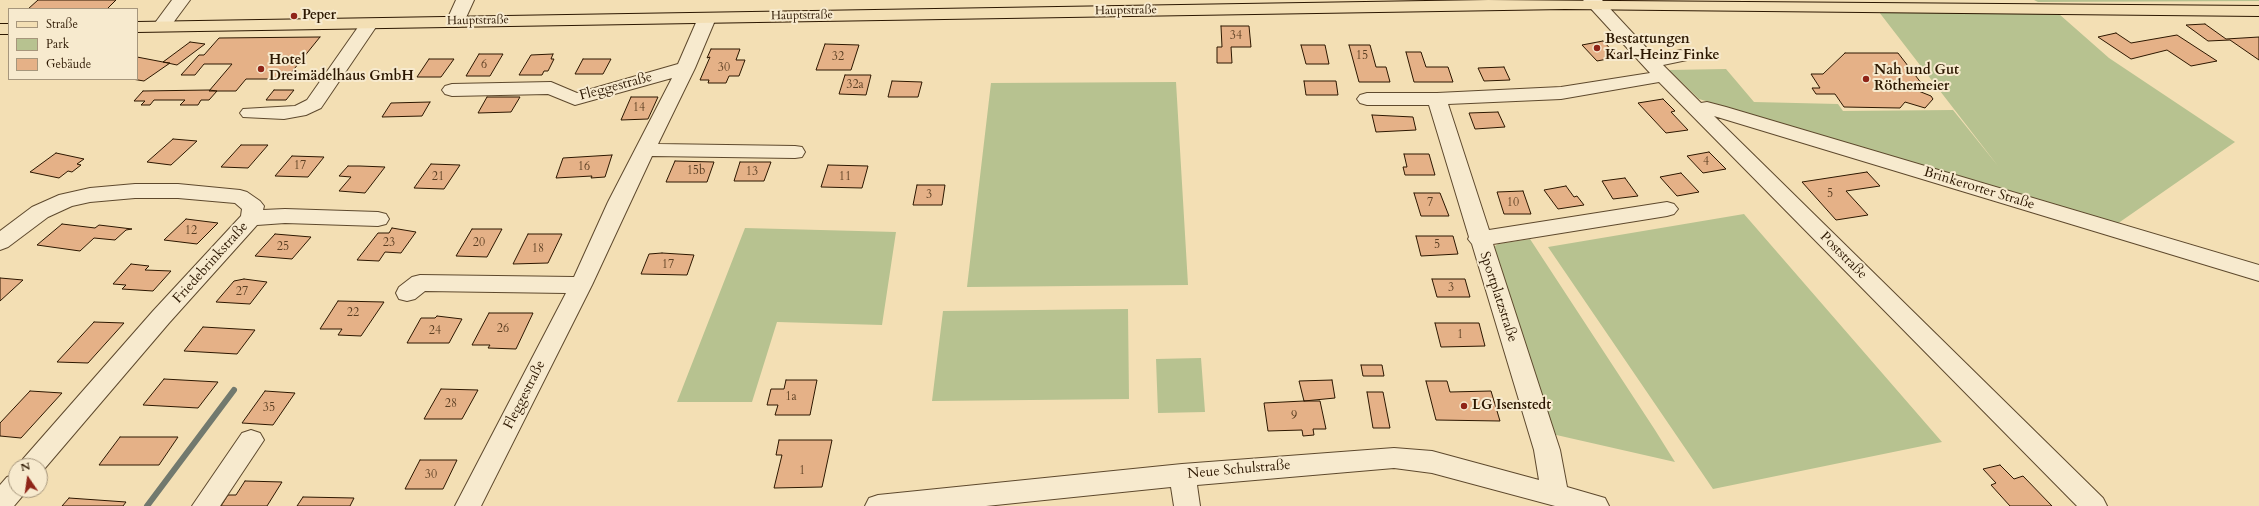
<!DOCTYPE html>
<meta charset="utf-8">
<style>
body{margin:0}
#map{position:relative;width:2259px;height:506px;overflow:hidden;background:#f3dfb4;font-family:Cardo,serif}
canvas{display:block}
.legend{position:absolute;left:8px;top:8px;width:130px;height:72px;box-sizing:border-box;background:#f7eace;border:1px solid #a6967c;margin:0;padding:5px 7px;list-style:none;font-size:12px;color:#2c1700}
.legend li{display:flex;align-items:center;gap:8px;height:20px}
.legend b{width:20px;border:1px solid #a6967c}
.north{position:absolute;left:8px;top:458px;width:40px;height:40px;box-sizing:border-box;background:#f7eace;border:1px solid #a6967c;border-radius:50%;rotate:347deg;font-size:11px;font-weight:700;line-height:16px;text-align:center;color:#2c1700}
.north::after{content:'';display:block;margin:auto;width:14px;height:18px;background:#8f2418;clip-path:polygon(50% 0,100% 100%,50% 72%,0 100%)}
</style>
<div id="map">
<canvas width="2259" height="506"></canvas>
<ul class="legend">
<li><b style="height:5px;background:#f3dfb4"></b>Straße</li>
<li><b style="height:11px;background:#b7c290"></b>Park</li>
<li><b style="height:11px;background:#e5b187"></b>Gebäude</li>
</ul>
<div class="north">N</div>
</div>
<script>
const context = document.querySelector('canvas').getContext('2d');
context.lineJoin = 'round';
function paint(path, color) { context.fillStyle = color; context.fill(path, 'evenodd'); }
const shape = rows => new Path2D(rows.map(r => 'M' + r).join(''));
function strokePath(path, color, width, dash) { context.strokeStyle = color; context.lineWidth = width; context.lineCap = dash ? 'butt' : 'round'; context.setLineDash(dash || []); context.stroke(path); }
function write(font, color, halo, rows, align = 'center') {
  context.font = font + ' Cardo,serif'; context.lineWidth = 4; context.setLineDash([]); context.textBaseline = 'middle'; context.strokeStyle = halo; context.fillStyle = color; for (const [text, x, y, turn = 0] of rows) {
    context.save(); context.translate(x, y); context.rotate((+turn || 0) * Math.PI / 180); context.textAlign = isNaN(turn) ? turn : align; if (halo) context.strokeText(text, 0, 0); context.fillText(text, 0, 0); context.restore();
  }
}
paint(shape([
 [2034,0,2259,0,2259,1,2038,2],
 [1879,12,2059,14,2109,58,2235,142,2117,224,1699,99,1669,70,1726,69,1754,102,1838,104,1843,111,1953,110,1998,166],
 [1176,82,1188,285,967,287,991,83],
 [1744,214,1942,442,1713,489,1548,247],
 [745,228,896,232,882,325,777,322,752,402,677,402],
 [1530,239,1655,430,1675,462,1552,434,1491,249,1498,244],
 [1128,309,1129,399,932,401,943,311],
 [1201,358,1205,412,1158,413,1156,359]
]), '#b7c290');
strokePath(shape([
 [147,506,234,390]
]), '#71796e', 6);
const building = shape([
 [38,0,116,0,107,9,28,9,38,0],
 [2205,24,2226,39,2259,37,2259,60,2230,40,2208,41,2186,25,2205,24],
 [1221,26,1249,26,1251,47,1231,47,1232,63,1217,63,1217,47,1222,47,1221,26],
 [2116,33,2131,43,2177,35,2217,61,2191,66,2167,50,2131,59,2098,37,2116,33],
 [320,37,286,79,246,79,236,91,209,91,232,64,204,64,195,75,181,75,199,55,204,55,219,38,320,37],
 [1603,41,1618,57,1597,61,1582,45,1603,41],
 [190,42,205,44,177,65,163,62,190,42],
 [825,44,859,45,851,70,816,70,825,44],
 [1301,45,1325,45,1329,64,1306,64,1301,45],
 [1349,45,1370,45,1376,67,1386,67,1390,82,1359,82,1349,45],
 [711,49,740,49,736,60,745,60,739,76,729,76,726,83,708,83,709,80,700,80,710,57,707,58,711,49],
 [1406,52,1421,52,1426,67,1448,67,1453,82,1414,82,1406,52],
 [1845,53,1898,53,1922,84,1916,90,1931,96,1933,99,1925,108,1905,102,1900,108,1844,107,1835,94,1816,94,1812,88,1820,88,1811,74,1823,74,1845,53],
 [479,54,503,54,490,76,466,76,479,54],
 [553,54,551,59,554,59,548,71,544,71,542,75,519,75,531,55,553,54],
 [137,57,163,62,170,63,144,81,132,79,137,79,137,57],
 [429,59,454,59,441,77,417,77,429,59],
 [583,59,611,59,603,74,575,74,583,59],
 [1504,67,1510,80,1484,81,1478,68,1504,67],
 [845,75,871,75,866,95,839,94,845,75],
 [892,81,922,82,918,97,888,97,892,81],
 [1304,81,1336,81,1338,95,1306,95,1304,81],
 [274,90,294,90,286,100,266,100,274,90],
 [143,91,209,90,217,91,209,100,201,100,198,105,180,105,185,100,154,100,150,105,141,105,145,101,134,101,143,91],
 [487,97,520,97,511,112,478,113,487,97],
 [631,97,658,97,648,119,621,120,631,97],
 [1663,99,1675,111,1671,112,1688,130,1666,133,1638,103,1663,99],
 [430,102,422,116,382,117,391,103,430,102],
 [1498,112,1505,127,1475,129,1469,113,1498,112],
 [1372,115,1413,117,1416,130,1376,132,1372,115],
 [173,139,197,141,171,165,147,162,173,139],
 [241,145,268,145,248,168,221,167,241,145],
 [1709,152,1726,169,1703,173,1687,156,1709,152],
 [56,153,84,159,77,164,81,165,72,172,68,171,59,178,30,172,56,153],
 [1404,154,1429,154,1435,175,1405,175,1403,167,1407,167,1404,154],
 [612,155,605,177,591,178,592,176,556,178,563,158,612,155],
 [292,156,324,157,308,177,275,176,292,156],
 [675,161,714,162,707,182,666,182,675,161],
 [740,162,771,162,764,181,734,181,740,162],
 [431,164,460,165,444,189,414,188,431,164],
 [828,165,868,166,862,188,821,187,828,165],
 [348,166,360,166,385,167,365,193,339,191,351,177,339,176,348,166],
 [1867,172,1880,186,1846,191,1868,215,1836,220,1802,182,1867,172],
 [1681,173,1699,192,1677,196,1660,177,1681,173],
 [1625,178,1638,196,1613,199,1602,181,1625,178],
 [917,185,945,185,942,205,913,205,917,185],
 [1566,186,1574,197,1577,196,1584,205,1558,209,1544,190,1566,186],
 [1523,191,1531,214,1504,214,1497,192,1523,191],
 [1414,193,1440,193,1449,216,1421,216,1414,193],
 [186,219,218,223,197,244,164,240,186,219],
 [62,224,95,228,99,225,132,229,126,230,115,240,94,238,80,251,37,245,62,224],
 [392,228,416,232,401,253,385,252,379,261,357,260,378,233,389,233,392,228],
 [472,229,502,229,487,257,456,256,472,229],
 [275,234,311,237,292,259,255,256,275,234],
 [528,234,562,234,548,263,513,264,528,234],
 [1416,236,1453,236,1458,254,1421,256,1416,236],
 [662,253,694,255,687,275,641,274,649,254,662,253],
 [131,264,149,266,145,270,171,271,153,291,122,289,126,285,113,284,131,264],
 [0,278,23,280,0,301,0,278],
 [244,279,267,282,250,304,216,302,234,281,244,279],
 [1432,279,1465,279,1470,297,1437,297,1432,279],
 [338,301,384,302,361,336,338,335,342,329,320,329,338,301],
 [489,313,533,313,516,349,488,348,490,345,472,345,489,313],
 [437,316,462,319,449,343,407,343,421,318,435,318,437,316],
 [94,322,124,323,88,363,57,362,94,322],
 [1435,323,1479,323,1485,346,1441,347,1435,323],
 [203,327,255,330,237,354,184,351,203,327],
 [1361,365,1382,365,1384,376,1363,376,1361,365],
 [164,379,218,382,198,408,143,405,164,379],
 [786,380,817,380,810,415,775,415,778,405,767,405,771,389,784,389,786,380],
 [1332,380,1335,398,1304,401,1299,381,1332,380],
 [1426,381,1447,381,1450,392,1491,391,1500,421,1436,420,1426,381],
 [441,389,478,390,462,419,424,419,441,389],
 [30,391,62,393,21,438,0,436,0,423,30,391],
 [265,391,295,393,273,425,242,423,265,391],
 [1367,392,1383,392,1390,428,1373,428,1367,392],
 [1304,401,1320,401,1326,429,1313,429,1314,435,1303,436,1302,430,1268,431,1264,403,1304,401],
 [120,437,178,437,159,465,99,465,120,437],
 [779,440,832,440,822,487,774,488,782,455,776,455,779,440],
 [420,460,457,460,443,489,405,489,420,460],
 [2000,465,2014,479,2023,476,2052,506,2010,506,1991,485,1996,483,1983,469,2000,465],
 [245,481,282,482,267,506,221,506,228,495,236,495,245,481],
 [303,497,354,498,350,506,297,506,303,497],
 [69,498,126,502,123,506,62,506,69,498]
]);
paint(building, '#e5b187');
strokePath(building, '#2c1700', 1);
const minor = shape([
 [172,0,190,0,167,31,155,31,152,27,172,0],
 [456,0,474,0,464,22,461,26,455,27,449,26,446,22,456,0],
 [1583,0,1602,0,1654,56,1681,50,1687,52,1690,56,1687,60,1663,65,1701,103,1707,102,1726,107,2259,265,2259,281,1714,116,2103,498,2107,506,2077,506,1659,82,1561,99,1448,104,1489,230,1667,202,1674,204,1678,209,1674,214,1667,216,1493,244,1560,450,1567,487,1605,498,1609,506,1555,506,1432,473,1394,468,1197,485,1200,506,1174,506,1171,487,986,506,865,506,869,498,878,495,1182,464,1394,448,1432,451,1539,480,1534,450,1472,244,1468,239,1469,237,1429,105,1367,105,1360,103,1357,99,1360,95,1367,93,1437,93,1561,87,1650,73,1583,0],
 [707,13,713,14,716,18,695,68,658,144,795,146,802,147,805,152,802,157,795,158,652,156,592,285,481,506,455,506,566,293,425,291,415,299,407,301,399,299,396,293,399,287,412,277,420,275,574,277,608,202,672,78,575,105,548,94,452,96,445,94,442,90,445,86,452,84,551,82,577,93,678,64,698,18,701,14,707,13],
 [369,19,375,20,378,24,321,108,306,115,284,119,243,117,240,113,243,109,295,106,307,100,363,20,369,19],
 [135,184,178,184,240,190,247,192,260,201,264,206,263,210,285,209,378,212,386,214,389,219,386,224,378,226,285,223,257,225,169,323,40,474,40,466,19,466,23,459,153,311,241,216,242,209,235,203,178,198,135,198,90,202,72,206,48,217,8,247,0,250,0,231,32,207,59,195,90,188,135,184],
 [251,430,260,433,264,440,220,506,192,506,242,433,251,430],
 [16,474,16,490,27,490,25,493,14,506,0,506,0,485,7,477,16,474]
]);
const major = shape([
 [1488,0,2259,6,2259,16,1565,9,137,32,137,22,1488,0],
 [0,24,9,24,9,34,0,34,0,24]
]);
strokePath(minor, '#5e492d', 2);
strokePath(major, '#2c1700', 2);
paint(minor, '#f7eace');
paint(major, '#f3dfb4');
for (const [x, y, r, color] of [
 [294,16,4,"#8f2418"],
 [1597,48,4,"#8f2418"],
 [261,69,4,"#8f2418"],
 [1866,79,4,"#8f2418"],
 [1464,406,4,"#8f2418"]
]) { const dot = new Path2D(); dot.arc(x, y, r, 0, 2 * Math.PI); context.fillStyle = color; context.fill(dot); strokePath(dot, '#f7eace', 1.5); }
write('12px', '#2c1700', '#f7eace', [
 ["Hauptstraße",1126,11,-1],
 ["Hauptstraße",802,16,-1],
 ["Hauptstraße",478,21,-1]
]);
write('12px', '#5a3e22', null, [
 ["34",1236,36],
 ["15",1362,56],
 ["32",838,57],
 ["6",484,65],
 ["30",724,68],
 ["32a",855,85],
 ["14",639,108],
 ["4",1706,162],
 ["17",300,166],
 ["16",584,167],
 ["15b",696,171],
 ["13",752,172],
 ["21",438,177],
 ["11",845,177],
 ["5",1830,194],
 ["3",929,195],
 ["7",1430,203],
 ["10",1513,203],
 ["12",191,231],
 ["23",389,243],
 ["20",479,243],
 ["5",1437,245],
 ["25",283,247],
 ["18",538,249],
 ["17",668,265],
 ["3",1451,288],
 ["27",242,292],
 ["22",353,313],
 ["26",503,329],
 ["24",435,331],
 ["1",1460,335],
 ["1a",791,397],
 ["28",451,404],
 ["35",269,408],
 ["9",1294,416],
 ["1",802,471],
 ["30",431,475]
]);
write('bold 14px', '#2c1700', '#f7eace', [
 ["Peper",302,16],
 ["Bestattungen",1605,40],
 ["Karl-Heinz Finke",1605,56],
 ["Hotel",269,61],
 ["Dreimädelhaus GmbH",269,77],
 ["Nah und Gut",1874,71],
 ["Röthemeier",1874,87],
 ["LG Isenstedt",1472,406]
], 'left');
write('14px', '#2c1700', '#f7eace', [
 ["Fleggestraße",616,87,-15],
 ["Brinkerorter Straße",1979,189,17],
 ["Poststraße",1843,256,45],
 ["Friedebrinkstraße",211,263,-48],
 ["Sportplatzstraße",1498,297,72],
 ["Fleggestraße",525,395,-63],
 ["Neue Schulstraße",1239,470,-5]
]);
</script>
